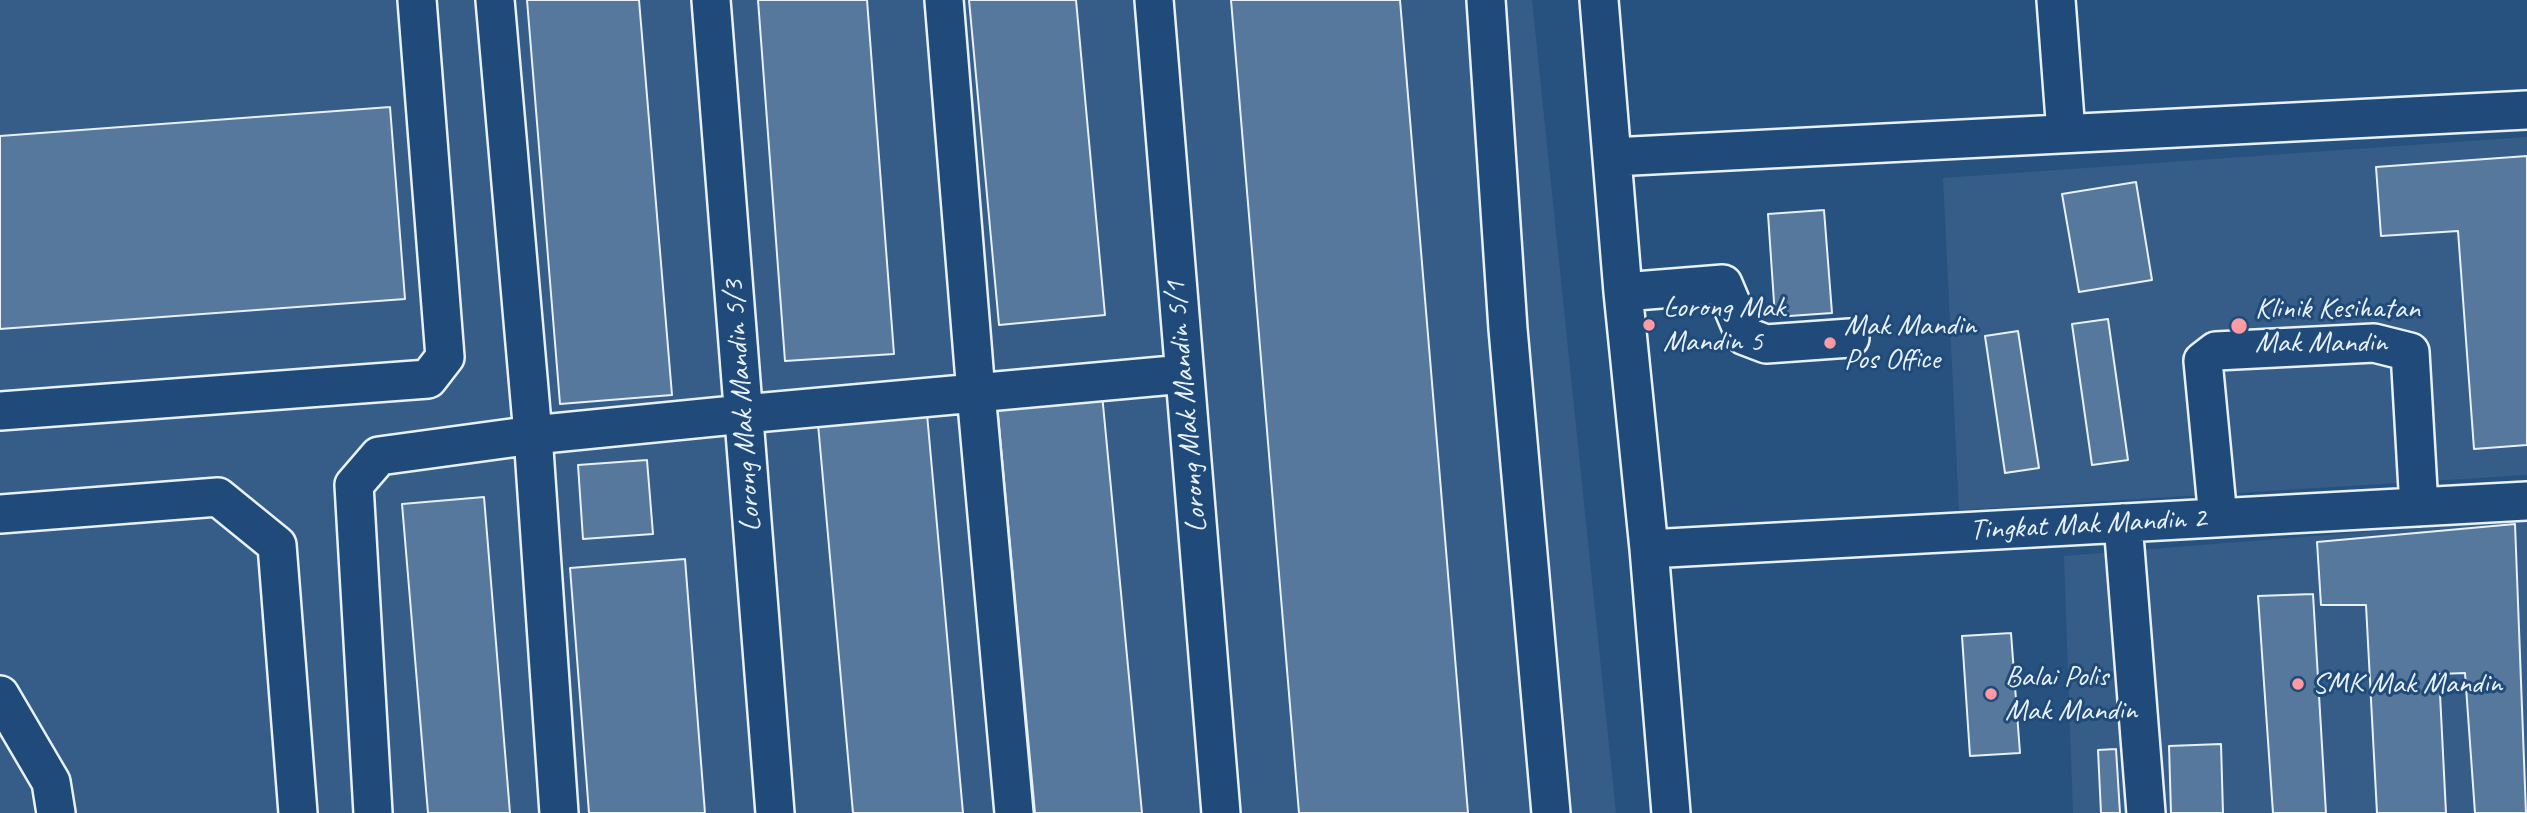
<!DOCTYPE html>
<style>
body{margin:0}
canvas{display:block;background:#27517f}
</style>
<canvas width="2527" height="813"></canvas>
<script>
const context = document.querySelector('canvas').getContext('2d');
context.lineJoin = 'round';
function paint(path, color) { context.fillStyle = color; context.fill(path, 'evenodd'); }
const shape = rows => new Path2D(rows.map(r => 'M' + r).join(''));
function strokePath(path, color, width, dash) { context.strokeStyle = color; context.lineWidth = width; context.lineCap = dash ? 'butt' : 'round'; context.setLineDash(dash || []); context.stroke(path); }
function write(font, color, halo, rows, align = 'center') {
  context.font = font + ' Caveat,sans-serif'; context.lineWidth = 6; context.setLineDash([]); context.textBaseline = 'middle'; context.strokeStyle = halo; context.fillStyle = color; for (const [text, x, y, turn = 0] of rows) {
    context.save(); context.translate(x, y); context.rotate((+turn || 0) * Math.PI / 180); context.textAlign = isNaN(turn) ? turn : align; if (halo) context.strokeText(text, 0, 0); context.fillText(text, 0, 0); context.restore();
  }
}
paint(shape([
 [0,0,1532,0,1616,813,0,813],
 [2527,137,2527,475,1959,510,1943,178],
 [2527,519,2527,813,2073,813,2064,556]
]), '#355d88');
const building = shape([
 [527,0,639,0,672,395,560,404,527,0],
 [758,0,867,0,894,354,785,361,758,0],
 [969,0,1076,0,1105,315,999,325,969,0],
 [1231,0,1400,0,1468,813,1299,813,1231,0],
 [390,107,405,299,0,329,0,136,390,107],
 [2527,156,2527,445,2474,449,2458,231,2381,236,2376,167,2527,156],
 [2136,182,2152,280,2079,292,2062,194,2136,182],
 [1824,210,1832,313,1775,317,1768,214,1824,210],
 [2108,319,2128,460,2092,465,2072,324,2108,319],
 [2018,331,2039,468,2005,473,1985,336,2018,331],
 [1102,394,1142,813,1035,813,997,404,1102,394],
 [927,414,963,813,853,813,818,424,927,414],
 [647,460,653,534,583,539,578,465,647,460],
 [484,497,510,813,428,813,402,504,484,497],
 [2515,524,2526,813,2475,813,2465,673,2439,674,2446,813,2377,813,2366,605,2321,605,2317,542,2515,524],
 [685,559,705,813,589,813,570,568,685,559],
 [2313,594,2326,813,2273,813,2258,596,2313,594],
 [2011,633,2020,753,1970,756,1962,636,2011,633],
 [2221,744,2223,813,2171,813,2169,746,2221,744],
 [2116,749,2120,813,2101,813,2098,750,2116,749]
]);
paint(building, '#57789d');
strokePath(building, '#e8f1f8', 2);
const minor = shape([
 [495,0,533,435,559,813],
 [711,0,775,813],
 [944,0,976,393,1014,813],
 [1154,0,1221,813],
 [1486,0,1508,329,1551,813],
 [1599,0,1623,292,1649,549,1671,813],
 [2056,0,2066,133],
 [1613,157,2527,110],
 [1623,292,1723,284,1745,336,1766,344,1850,338],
 [0,411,428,379,445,357,417,0],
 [0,514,218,497,277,545,298,813],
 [2218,518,2203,361,2216,351,2374,343,2410,352,2419,507],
 [2123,523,2146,813],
 [1649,549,2527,501],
 [0,695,51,782,56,813],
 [373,813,354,485,379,456,533,435,744,414,1184,374]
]);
strokePath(minor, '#e8f1f8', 42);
strokePath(minor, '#1f4a7a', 37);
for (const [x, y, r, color] of [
 [1649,325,7,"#ff9aa2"],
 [2239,326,9,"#ff9aa2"],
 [1830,343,7,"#ff9aa2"],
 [2298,684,7,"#ff9aa2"],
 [1991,694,7,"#ff9aa2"]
]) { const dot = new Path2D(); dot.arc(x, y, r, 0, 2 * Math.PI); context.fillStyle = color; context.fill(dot); strokePath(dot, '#1f4a7a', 2.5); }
write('30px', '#e8f1f8', '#1f4a7a', [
 ["Lorong Mak",1663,308],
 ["Mandin 5",1663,342],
 ["Klinik Kesihatan",2255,309],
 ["Mak Mandin",2255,343],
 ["Mak Mandin",1844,326],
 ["Pos Office",1844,360],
 ["Balai Polis",2005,677],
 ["Mak Mandin",2005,711],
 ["SMK Mak Mandin",2312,684]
], 'left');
write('30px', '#e8f1f8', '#1f4a7a', [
 ["Lorong Mak Mandin 5/3",743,406,-94],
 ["Lorong Mak Mandin 5/1",1187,407,-95],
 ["Tingkat Mak Mandin 2",2088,525,-3]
]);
</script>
